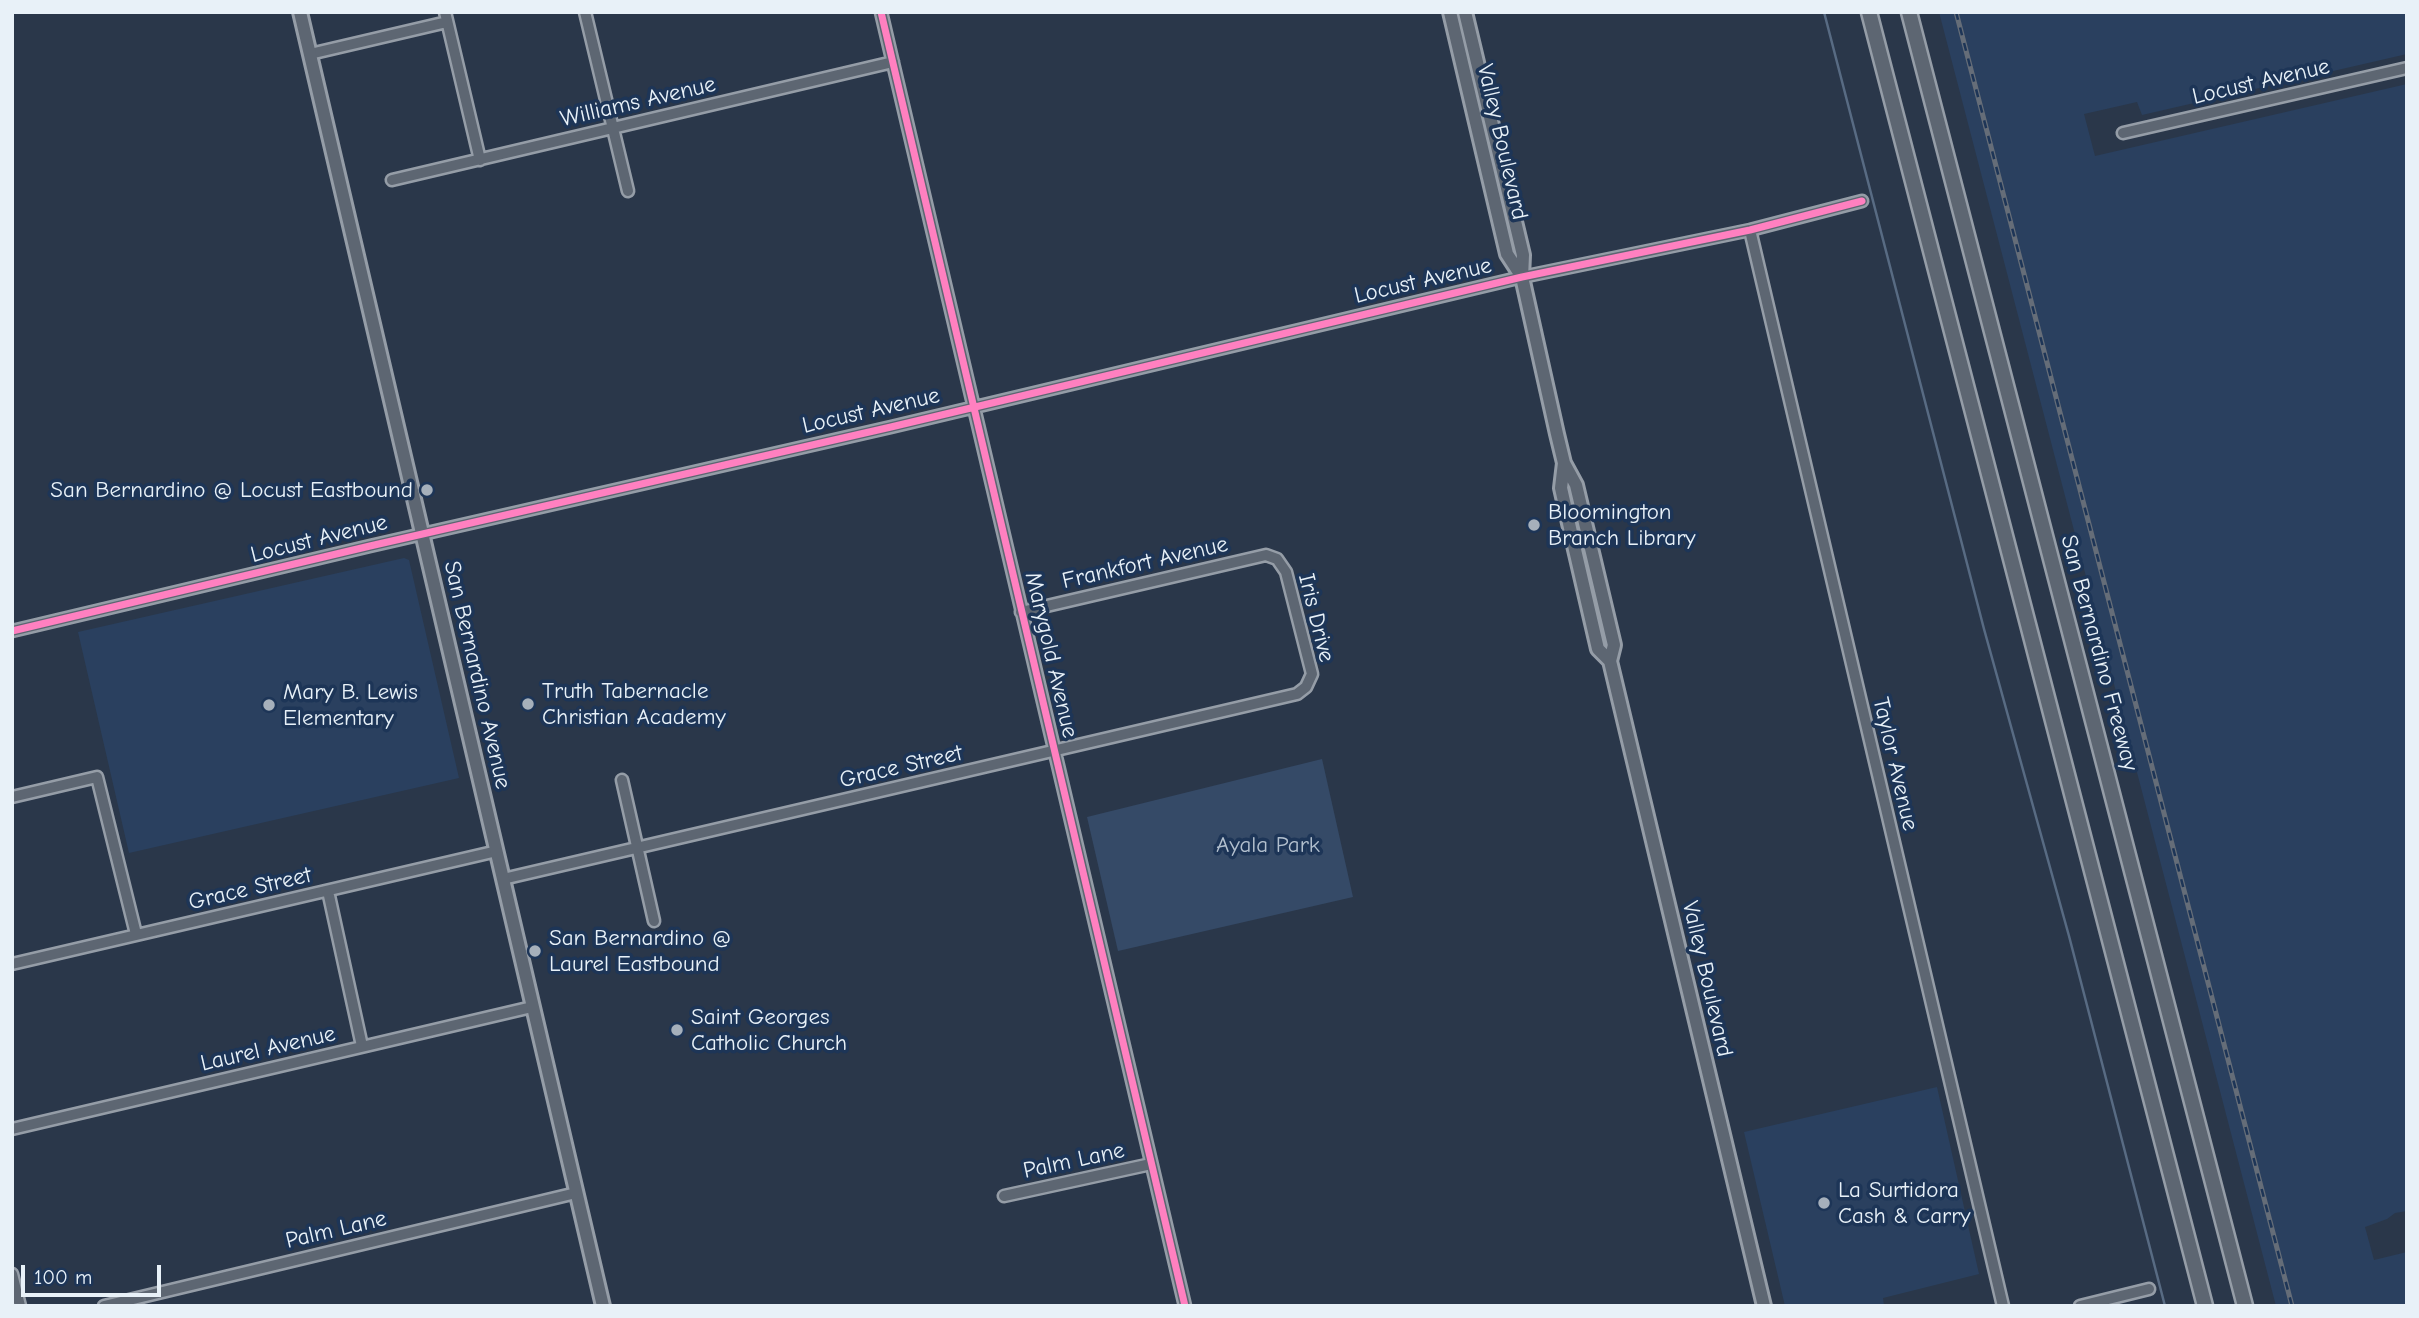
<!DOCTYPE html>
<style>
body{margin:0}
#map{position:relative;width:2419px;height:1318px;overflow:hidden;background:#2a374a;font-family:"Comic Neue",sans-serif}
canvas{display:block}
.frame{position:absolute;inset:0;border:14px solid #e8f1f8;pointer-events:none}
.scale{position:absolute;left:21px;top:1265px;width:140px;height:32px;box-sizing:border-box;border:4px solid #e8f1f8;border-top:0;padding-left:9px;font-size:21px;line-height:24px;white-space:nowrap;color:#e8f1f8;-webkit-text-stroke:5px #1d3557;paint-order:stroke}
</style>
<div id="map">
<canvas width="2419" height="1318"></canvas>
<div class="frame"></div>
<div class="scale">100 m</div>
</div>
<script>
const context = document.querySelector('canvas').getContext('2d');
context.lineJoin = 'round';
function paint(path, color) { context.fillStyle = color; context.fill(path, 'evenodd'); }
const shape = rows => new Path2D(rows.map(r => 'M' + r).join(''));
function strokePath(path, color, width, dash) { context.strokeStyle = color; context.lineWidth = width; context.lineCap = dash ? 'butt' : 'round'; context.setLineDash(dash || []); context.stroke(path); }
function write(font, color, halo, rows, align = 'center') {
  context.font = font + ' "Comic Neue",sans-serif'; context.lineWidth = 7; context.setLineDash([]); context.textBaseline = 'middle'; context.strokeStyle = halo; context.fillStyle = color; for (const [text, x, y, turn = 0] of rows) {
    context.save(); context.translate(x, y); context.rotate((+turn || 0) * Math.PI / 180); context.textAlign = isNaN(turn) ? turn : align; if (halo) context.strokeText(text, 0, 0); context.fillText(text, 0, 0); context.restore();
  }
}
paint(shape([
 [1939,12,2407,12,2407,54,2142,115,2137,102,2084,114,2095,156,2407,84,2407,1211,2395,1213,2387,1219,2365,1227,2374,1260,2407,1252,2407,1306,2276,1306],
 [404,558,409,560,459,778,129,853,78,632],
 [1937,1087,1979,1274,1883,1298,1884,1306,1785,1306,1744,1132]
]), '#2a405f');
paint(shape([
 [1322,759,1353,897,1118,951,1087,817]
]), '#354a67');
strokePath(shape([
 [1824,12,1984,629,2069,936,2165,1306]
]), '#586b83', 2.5);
const minor = shape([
 [445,12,480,160],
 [585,12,628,191],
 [881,12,1185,1306],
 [310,54,447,22],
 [2123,133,2407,68],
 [392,180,893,62],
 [1750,230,2003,1306],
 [12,631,370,546,891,427,1522,277,1750,230,1862,201],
 [622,780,654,921],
 [12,797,97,777,136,934],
 [503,879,1297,694,1306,687,1312,674,1286,572,1277,559,1266,555,1021,612],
 [328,891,362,1046],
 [12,964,497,851],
 [12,1129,532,1007],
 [1004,1196,1151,1164],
 [12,1274,20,1306],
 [104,1306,576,1193],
 [2080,1306,2149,1289]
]);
const major = shape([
 [300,12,603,1306],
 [1450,12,1507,254,1522,277],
 [1465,12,1523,255,1522,277,1557,434,1564,463,1576,485,1614,645,1610,661,1764,1306],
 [1564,463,1561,488,1573,541,1598,649,1610,661]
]);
const highway = shape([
 [1869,12,2205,1306],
 [1909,12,2245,1306]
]);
strokePath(minor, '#959da7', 15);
strokePath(major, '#959da7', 18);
strokePath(highway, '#959da7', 19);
strokePath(minor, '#5d6672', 10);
strokePath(major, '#5d6672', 12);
strokePath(highway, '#5d6672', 14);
const rail = shape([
 [1956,12,2292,1306]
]);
strokePath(rail, '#656d78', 5);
strokePath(rail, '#1d3557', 2.5, [8]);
strokePath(shape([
 [881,12,1185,1306],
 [12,631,370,546,891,427,1522,277,1750,230,1862,201]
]), '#ff80c0', 7);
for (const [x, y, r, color] of [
 [427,490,7,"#a6b0bb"],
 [1534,525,7,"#a6b0bb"],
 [528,704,7,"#a6b0bb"],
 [269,705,7,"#a6b0bb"],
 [535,951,7,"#a6b0bb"],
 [677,1030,7,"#a6b0bb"],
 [1824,1203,7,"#a6b0bb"]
]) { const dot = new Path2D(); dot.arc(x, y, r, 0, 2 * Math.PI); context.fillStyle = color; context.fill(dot); strokePath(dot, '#1d3557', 2.5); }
write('23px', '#e8f1f8', '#1d3557', [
 ["Locust Avenue",2261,82,-13],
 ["Williams Avenue",638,102,-13],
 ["Valley Boulevard",1502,142,77],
 ["Locust Avenue",1423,281,-13],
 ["Locust Avenue",871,411,-13],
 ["Locust Avenue",319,539,-14],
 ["Frankfort Avenue",1145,563,-13],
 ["Iris Drive",1316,618,76],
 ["San Bernardino Freeway",2099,653,75],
 ["Marygold Avenue",1051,655,77],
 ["San Bernardino Avenue",477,675,77],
 ["Taylor Avenue",1895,764,77],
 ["Grace Street",901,767,-13],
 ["Grace Street",250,889,-13],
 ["Valley Boulevard",1707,979,77],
 ["Laurel Avenue",268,1049,-13],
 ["Palm Lane",1074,1161,-12],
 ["Palm Lane",336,1230,-13]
]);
write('23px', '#e8f1f8', '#1d3557', [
 ["San Bernardino @ Locust Eastbound",413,490,"right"],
 ["Bloomington",1548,512],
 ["Branch Library",1548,538],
 ["Truth Tabernacle",542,691],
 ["Christian Academy",542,717],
 ["Mary B. Lewis",283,692],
 ["Elementary",283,718],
 ["San Bernardino @",549,938],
 ["Laurel Eastbound",549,964],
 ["Saint Georges",691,1017],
 ["Catholic Church",691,1043],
 ["La Surtidora",1838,1190],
 ["Cash & Carry",1838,1216]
], 'left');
write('23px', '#b3c0ce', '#1d3557', [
 ["Ayala Park",1268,845]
]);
</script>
